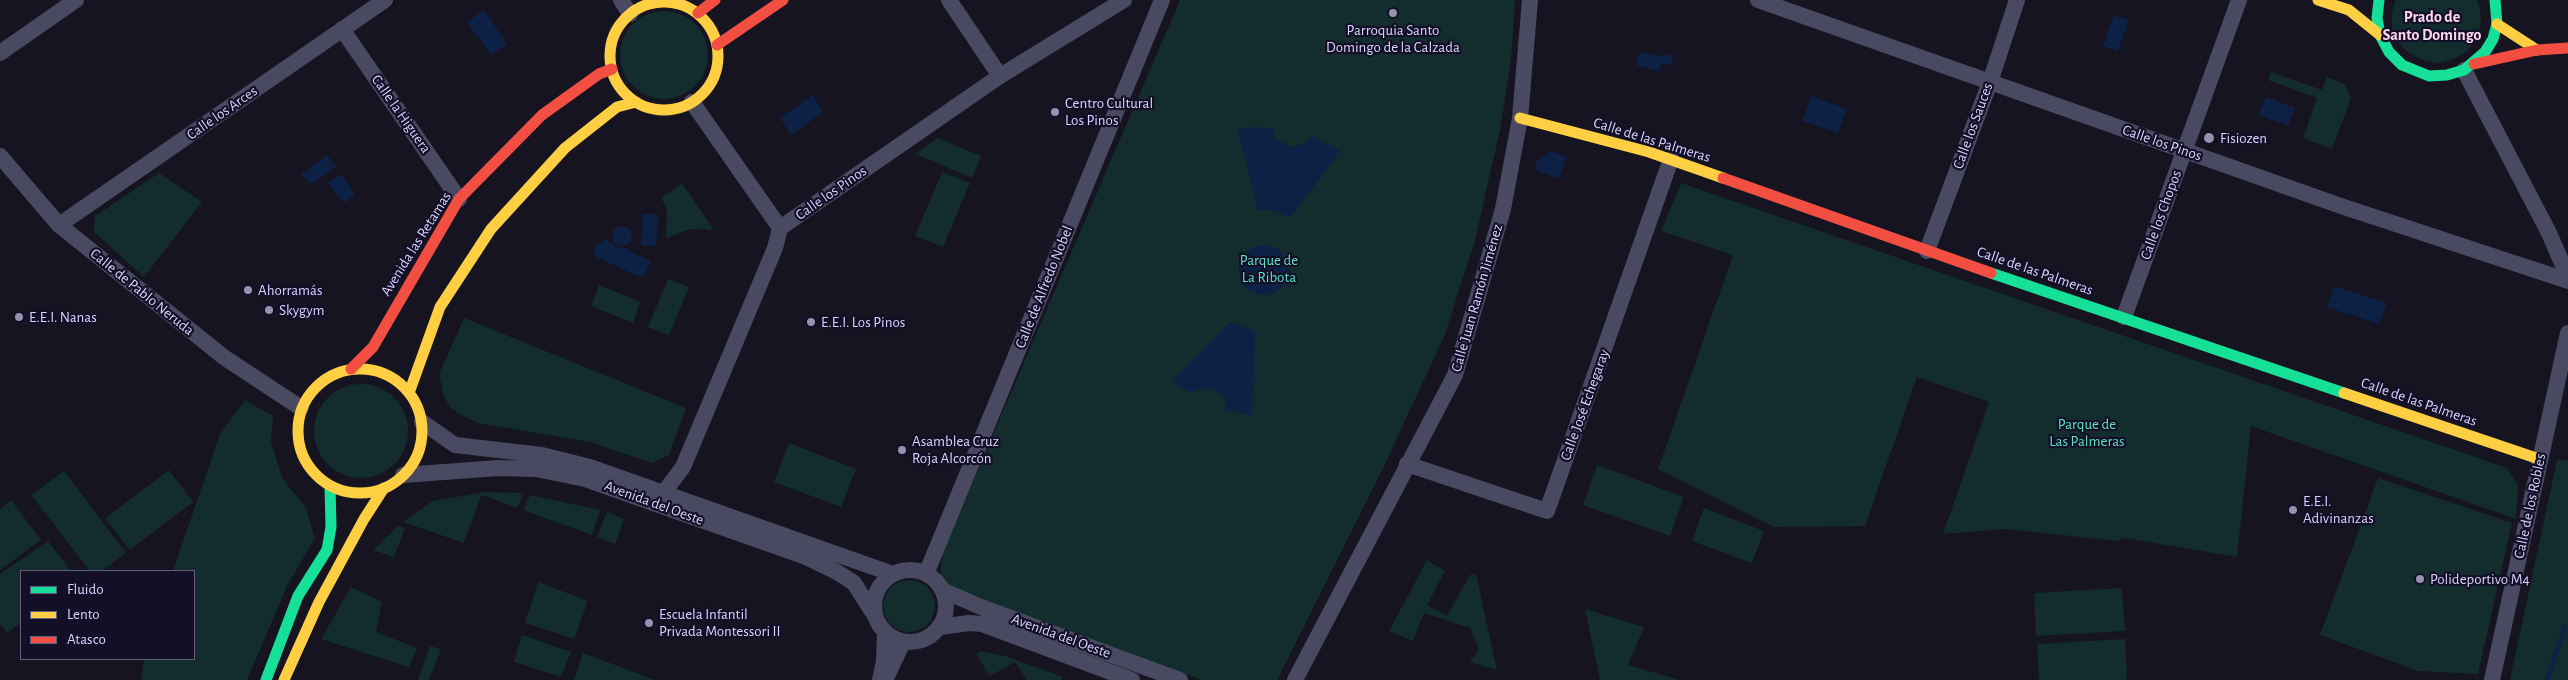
<!DOCTYPE html>
<meta charset="utf-8">
<style>
body{margin:0}
#map{position:relative;width:2568px;height:680px;overflow:hidden;background:#161421;font-family:"Alegreya Sans",sans-serif}
canvas{display:block}
.legend{position:absolute;left:20px;top:570px;width:175px;height:90px;box-sizing:border-box;background:#130f26;border:1px solid #625e7d;margin:0;padding:6px 9px;list-style:none;font-size:15px;color:#d9d4ff}
.legend li{display:flex;align-items:center;gap:10px;height:25px}
.legend b{width:25px;border:1px solid #625e7d}
</style>
<div id="map">
<canvas width="2568" height="680"></canvas>
<ul class="legend">
<li><b style="height:6px;background:#16e098"></b>Fluido</li>
<li><b style="height:6px;background:#ffcf43"></b>Lento</li>
<li><b style="height:6px;background:#f24e42"></b>Atasco</li>
</ul>
</div>
<script>
const context = document.querySelector('canvas').getContext('2d');
context.lineJoin = 'round';
function paint(path, color) { context.fillStyle = color; context.fill(path, 'evenodd'); }
const shape = rows => new Path2D(rows.map(r => 'M' + r).join(''));
function strokePath(path, color, width, dash) { context.strokeStyle = color; context.lineWidth = width; context.lineCap = dash ? 'butt' : 'round'; context.setLineDash(dash || []); context.stroke(path); }
function write(font, color, halo, rows, align = 'center') {
  context.font = font + ' "Alegreya Sans",sans-serif'; context.lineWidth = 4.5; context.setLineDash([]); context.textBaseline = 'middle'; context.strokeStyle = halo; context.fillStyle = color; for (const [text, x, y, turn = 0] of rows) {
    context.save(); context.translate(x, y); context.rotate((+turn || 0) * Math.PI / 180); context.textAlign = isNaN(turn) ? turn : align; if (halo) context.strokeText(text, 0, 0); context.fillText(text, 0, 0); context.restore();
  }
}
paint(shape([
 [1180,0,1515,0,1511,60,1500,130,1475,241,1444,337,1384,466,1277,680,1202,680,952,590,941,576,942,553],
 [2396,0,2477,0,2480,8,2481,24,2476,38,2467,51,2454,59,2438,63,2423,60,2409,53,2398,42,2392,28,2392,12],
 '620 55a44 44 0 1 1 88 0a44 44 0 1 1-88 0Z',
 [2271,72,2322,90,2327,77,2345,84,2351,98,2332,149,2303,138,2317,98,2268,80],
 [937,138,981,156,972,178,915,154],
 [942,172,970,183,943,247,915,236],
 [159,173,202,202,144,277,94,232,95,216],
 [682,183,714,230,690,229,666,238,667,208,661,198],
 [1681,183,2507,468,2518,484,2516,519,2251,426,2237,557,2125,538,2117,541,2006,529,1943,534,1989,402,1917,377,1865,526,1774,527,1658,469,1733,255,1661,231],
 [668,279,689,287,669,335,648,327],
 [599,285,640,302,633,323,591,306],
 [464,318,686,408,669,455,652,463,590,442,478,423,461,415,451,408,444,397,439,374],
 '314 431a47 47 0 1 1 94 0a47 47 0 1 1-94 0Z',
 [245,400,273,416,271,442,282,478,306,508,315,538,287,586,247,680,141,680,144,659,194,659,194,571,173,571,220,434],
 [789,443,856,469,841,507,774,482],
 [2557,460,2568,460,2568,680,2510,680],
 [1597,465,1684,497,1670,536,1583,505],
 [169,470,193,502,130,550,105,518],
 [64,471,126,553,102,571,90,571,31,495],
 [2378,478,2512,523,2478,674,2418,671,2320,635],
 [485,492,524,493,517,508,485,496,481,496,464,543,403,522,433,501],
 [530,495,600,510,592,535,523,510],
 [11,500,41,540,0,570,0,509],
 [1704,508,1764,531,1752,563,1692,541],
 [607,512,624,519,615,544,597,537],
 [398,526,405,528,394,557,373,550],
 [48,541,71,571,21,571,21,623,7,633,0,624,0,574],
 [1427,560,1445,571,1427,605,1447,616,1470,575,1476,574,1497,670,1470,662,1479,649,1470,628,1424,613,1413,641,1389,631],
 '883 606a26 26 0 1 1 52 0a26 26 0 1 1-52 0Z',
 [538,582,588,601,574,639,525,623],
 [351,587,382,602,376,632,417,648,409,667,321,639],
 [2122,588,2125,631,2036,636,2034,593],
 [1585,609,1644,627,1628,665,1680,680,1600,680],
 [522,635,571,652,561,677,514,662],
 [2125,639,2127,680,2039,680,2037,644],
 [430,646,441,649,429,680,418,680],
 [981,651,1005,656,1063,677,1061,680,1027,680,1015,662,990,676,976,654],
 [583,653,655,680,574,680]
]), '#132c2d');
paint(shape([
 [484,10,507,44,491,55,467,22],
 [2114,15,2129,20,2118,51,2103,46],
 [1640,52,1663,57,1664,54,1673,56,1671,65,1661,64,1659,71,1636,65],
 [813,95,823,112,791,135,780,118],
 [1811,96,1847,109,1838,133,1802,121],
 [2266,97,2295,108,2288,126,2259,115],
 [1255,127,1272,128,1276,139,1291,147,1305,144,1311,136,1340,151,1291,217,1270,210,1258,210,1238,130],
 [1551,151,1567,157,1559,179,1534,169,1537,161],
 [327,155,336,167,311,184,301,174],
 [341,174,355,195,344,203,328,183],
 [642,214,658,214,656,246,641,245],
 '612 236a10 10 0 1 1 20 0a10 10 0 1 1-20 0Z',
 [606,239,616,247,627,248,631,252,651,261,643,278,594,256,595,246],
 '1239 270a25 25 0 1 1 50 0a25 25 0 1 1-50 0Z',
 [2334,286,2387,303,2379,324,2327,307],
 [1230,322,1255,331,1252,415,1225,410,1226,403,1221,394,1212,389,1201,388,1191,393,1172,381]
]), '#0d2144');
strokePath(shape([
 [2547,680,2565,627]
]), '#0d2144', 4.5);
strokePath(shape([
 [621,0,630,14],
 [949,0,1000,76],
 [1758,0,2341,206,2568,281],
 [342,29,459,199],
 [0,53,76,0],
 [2464,70,2549,233,2568,277],
 [692,102,780,228],
 [0,156,59,225,225,358,301,408],
 [59,225,385,0],
 [1927,251,1990,82,2017,0],
 [2124,317,2239,0],
 [422,422,455,445,542,455,590,467,893,574],
 [1407,464,1547,511,1671,159],
 [403,475,499,468,536,469,585,479,806,557,837,572,854,583,875,616],
 [664,492,683,467,775,248,780,228,1000,76,1124,0],
 '874 606a36 36 0 1 1 72 0a36 36 0 1 1-72 0Z',
 [926,574,1162,0],
 [942,590,981,607,1180,680],
 [940,627,969,623,982,624,1132,680],
 [886,678,903,642],
 [880,680,884,661,885,632],
 [1295,680,1455,375,1503,209,1520,118,1530,0],
 [2492,680,2568,333]
]), '#4a4962', 16);
strokePath(shape([
 [2379,0,2377,18,2380,35,2389,52,2402,65,2429,76,2447,75,2464,70,2485,52,2493,39,2497,24,2495,0],
 [1991,273,2344,393],
 [266,680,298,596,327,550,331,527,330,486]
]), '#16e098', 11);
strokePath(shape([
 [2318,0,2349,10,2380,35],
 '610 56a54 54 0 1 1 108 0a54 54 0 1 1-108 0Z',
 [2497,24,2537,50],
 [1520,118,1649,152,1723,178],
 '298 431a62 62 0 1 1 124 0a62 62 0 1 1-124 0Z',
 [409,393,440,307,491,229,565,148,617,107,636,102],
 [2344,393,2539,459],
 [284,680,319,602,364,519,384,488]
]), '#ffcf43', 11);
strokePath(shape([
 [698,13,715,0],
 [717,45,783,0],
 [2474,64,2537,50,2568,48],
 [1723,178,1991,273],
 [351,369,373,347,459,199,542,115,599,74,612,69]
]), '#f24e42', 11);
for (const [x, y, r, color] of [
 [1393,13,5,"#9591b1"],
 [1055,112,5,"#9591b1"],
 [2209,138,6,"#9591b1"],
 [248,290,5,"#9591b1"],
 [269,310,5,"#9591b1"],
 [19,317,5,"#9591b1"],
 [811,322,5,"#9591b1"],
 [902,450,5,"#9591b1"],
 [2293,510,5,"#9591b1"],
 [2420,579,5,"#9591b1"],
 [649,623,5,"#9591b1"]
]) { const dot = new Path2D(); dot.arc(x, y, r, 0, 2 * Math.PI); context.fillStyle = color; context.fill(dot); strokePath(dot, '#130f26', 2); }
write('15px', '#d9d4ff', '#130f26', [
 ["Parroquia Santo",1393,30,"center"],
 ["Domingo de la Calzada",1393,47,"center"],
 ["Centro Cultural",1065,103],
 ["Los Pinos",1065,120],
 ["Fisiozen",2220,138],
 ["Ahorramás",258,290],
 ["Skygym",279,310],
 ["E.E.I. Nanas",29,317],
 ["E.E.I. Los Pinos",821,322],
 ["Asamblea Cruz",912,441],
 ["Roja Alcorcón",912,458],
 ["E.E.I.",2303,501],
 ["Adivinanzas",2303,518],
 ["Polideportivo M4",2430,579],
 ["Escuela Infantil",659,614],
 ["Privada Montessori II",659,631]
], 'left');
write('15px', '#d9d4ff', '#130f26', [
 ["Calle los Arces",222,113,-35],
 ["Calle la Higuera",401,114,55],
 ["Calle los Sauces",1973,126,-70],
 ["Calle de las Palmeras",1652,140,17],
 ["Calle los Pinos",2162,143,19],
 ["Calle los Pinos",831,193,-35],
 ["Calle los Chopos",2161,215,-70],
 ["Avenida las Retamas",416,244,-58],
 ["Calle de las Palmeras",2035,271,19],
 ["Calle de Alfredo Nobel",1044,287,-68],
 ["Calle de Pablo Neruda",142,292,39],
 ["Calle Juan Ramón Jiménez",1477,298,-74],
 ["Calle de las Palmeras",2419,402,19],
 ["Calle José Echegaray",1585,405,-70],
 ["Avenida del Oeste",654,503,20],
 ["Calle de los Robles",2530,506,-78],
 ["Avenida del Oeste",1061,636,20]
]);
write('15px', '#5fe0c0', '#130f26', [
 ["Parque de",1269,260],
 ["La Ribota",1269,277],
 ["Parque de",2087,424],
 ["Las Palmeras",2087,441]
]);
write('bold 16px', '#ffd6f0', '#130f26', [
 ["Prado de",2432,17],
 ["Santo Domingo",2432,35]
]);
</script>
